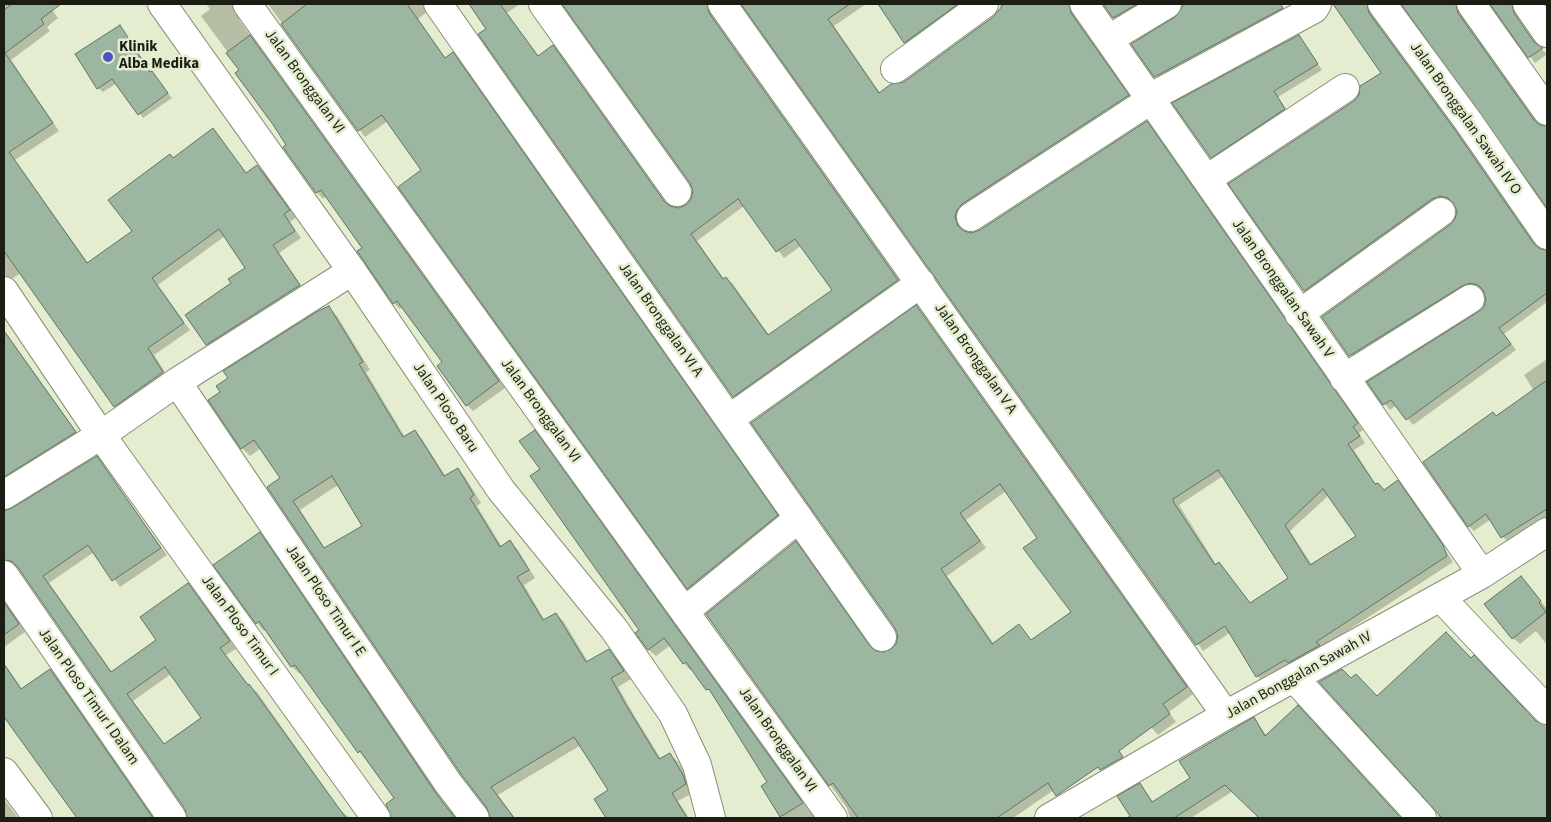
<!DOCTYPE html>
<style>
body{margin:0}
#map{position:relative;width:1551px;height:822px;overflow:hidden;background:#e4edcf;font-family:"Source Sans 3",sans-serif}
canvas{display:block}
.frame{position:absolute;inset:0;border:5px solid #1c1e14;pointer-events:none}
</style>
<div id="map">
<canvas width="1551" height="822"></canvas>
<div class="frame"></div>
</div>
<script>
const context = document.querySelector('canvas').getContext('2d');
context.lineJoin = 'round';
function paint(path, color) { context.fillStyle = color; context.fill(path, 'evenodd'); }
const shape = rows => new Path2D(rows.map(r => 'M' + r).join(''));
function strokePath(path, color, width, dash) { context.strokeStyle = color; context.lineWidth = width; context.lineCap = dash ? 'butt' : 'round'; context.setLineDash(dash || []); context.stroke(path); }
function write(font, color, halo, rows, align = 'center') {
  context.font = font + ' "Source Sans 3",sans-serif'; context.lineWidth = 5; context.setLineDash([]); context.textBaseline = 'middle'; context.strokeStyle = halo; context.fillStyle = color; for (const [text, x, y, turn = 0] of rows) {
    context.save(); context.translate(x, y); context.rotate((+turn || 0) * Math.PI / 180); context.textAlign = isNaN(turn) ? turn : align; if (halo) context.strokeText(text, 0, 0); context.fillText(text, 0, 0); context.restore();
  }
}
paint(shape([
 [4,4,48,4,58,18,47,27,50,31,11,60,59,131,15,160,88,263,133,231,173,159,212,130,247,174,257,166,264,173,296,218,290,222,301,238,279,253,306,293,214,351,207,344,233,284,247,268,225,236,158,285,190,330,154,355,170,380,122,413,21,273,4,284],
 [206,4,239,4,237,12,240,21,505,388,473,411,467,405,444,362,403,307,400,309,394,303,364,248,327,196,323,199,317,192,241,70,201,16,210,9],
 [268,4,430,4,428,11,418,19,446,59,453,54,459,60,783,522,695,594,688,588,400,187,423,171,388,121,365,137],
 [469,4,520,4,507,13,539,57,553,47,559,53,668,206,678,209,686,206,693,199,694,190,691,182,564,4,714,4,712,12,715,21,904,287,740,403],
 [744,206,784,258,801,246,834,290,769,335,733,284,726,278,724,279,697,241],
 [743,4,866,4,834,26,880,93,905,83,994,18,1000,10,1000,4,1076,4,1074,12,1077,20,1134,102,961,224,963,232,971,234,980,231,1147,123,1363,430,1359,433,1365,443,1354,450,1376,485,1385,491,1404,488,1453,562,1321,648,1263,682,1257,676,1231,632,1203,651],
 [1223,476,1290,579,1251,604,1225,570,1219,564,1217,566,1179,505],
 [1329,495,1357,537,1312,565,1290,531],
 [904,4,975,4,911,49,887,15],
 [1103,4,1154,4,1120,24],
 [1184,4,1281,4,1288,15,1162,83,1133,44,1176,18,1182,12],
 [1334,4,1373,4,1372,12,1375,20,1461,137,1538,248,1547,252,1547,302,1504,334,1516,350,1413,425,1397,405,1390,410,1369,382,1479,313,1485,307,1487,299,1484,291,1476,289,1356,361,1323,317,1451,226,1456,219,1458,211,1455,203,1446,202,1310,296,1230,184,1354,102,1383,73],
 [1403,4,1462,4,1461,12,1464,20,1538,124,1541,127,1547,126,1547,206],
 [1491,4,1518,4,1517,11,1519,20,1537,45,1547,54,1535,63],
 [120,27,151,73,172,98,143,118,117,83,103,92,98,88],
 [1299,36,1322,70,1278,97,1290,115,1217,163,1212,157],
 [916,307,1193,694,1169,712,1176,722,1158,735,1149,725,1013,818,850,818,847,808,707,615,795,543,874,651,884,654,892,650,897,645],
 [1006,491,1039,538,1072,612,1032,641,1019,626,994,644,947,576,986,548,966,520],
 [329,308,337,316,370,370,366,372,405,437,414,431,422,439,446,477,458,469,465,477,481,503,477,506,502,547,510,542,518,550,535,578,524,585,545,621,556,614,564,622,588,662,608,650,616,658,631,679,618,687,634,715,661,759,670,754,678,762,691,784,693,793,678,801,689,818,607,818,596,799,610,791,581,745,498,795,515,818,491,818,488,808,269,487,282,479,261,448,250,456,242,448,210,401],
 [338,485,364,526,325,548,300,510],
 [4,330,82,440,4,488],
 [1547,359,1547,518,1507,542,1491,519,1474,531,1469,526,1497,417,1534,391,1524,375],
 [534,432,541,439,815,818,783,818,762,786,769,782,714,696,692,669,690,670,684,663,671,645,656,656,649,650,637,633,641,631,542,470],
 [97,458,167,555,120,587,94,552,49,583,112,672,157,640,188,584,236,649,226,655,249,686,257,692,340,810,350,818,188,818,186,809,20,568,11,566,4,568,4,512,12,510],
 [171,674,203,718,165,745,133,701],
 [259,534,267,542,443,802,457,818,399,818,389,804,395,799,302,673,300,674,292,667,266,630,264,631,257,623],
 [1527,584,1547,609,1547,645,1536,631,1520,644,1513,638],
 [4,598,25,632,4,647],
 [1471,659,1536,722,1547,726,1547,818,1438,818,1438,814,1352,680,1377,698],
 [4,663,22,689,50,671,57,678,154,818,78,818,4,713],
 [1304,713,1400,818,1261,818,1233,791,1191,818,1129,818,1132,817,1140,785,1154,803,1192,779,1254,719,1267,736],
 [4,799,18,818,4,818]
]), '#0003');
const building = shape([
 [12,4,61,4,41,19,44,24,5,53,53,123,9,152,87,263,132,231,108,200,170,154,173,158,213,128,246,173,257,165,290,210,284,214,295,231,273,245,300,285,206,345,185,315,231,283,228,279,245,268,219,229,152,278,184,323,148,348,163,372,114,407,4,251,4,10,12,4],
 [307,4,407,4,445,58,453,52,778,515,687,589,398,187,421,170,382,115,358,131,281,24,307,4],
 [469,4,500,4,538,56,553,45,664,201,670,206,678,208,686,205,691,199,693,191,690,183,562,4,707,4,709,13,898,280,733,397,478,34,486,29,469,4],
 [738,199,776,252,795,239,832,290,768,335,726,277,723,279,691,234,738,199],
 [741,4,850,4,828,19,879,93,891,84,904,82,993,17,1004,4,1069,4,1071,13,1129,95,962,204,957,210,955,217,958,226,964,231,971,233,980,230,1147,121,1358,423,1353,427,1360,436,1348,444,1375,484,1378,483,1384,490,1398,480,1443,545,1447,556,1316,642,1320,645,1288,663,1285,660,1256,677,1225,626,1196,645,741,4],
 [1218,470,1288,578,1250,603,1219,562,1215,565,1174,503,1173,499,1218,470],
 [1323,489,1356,536,1310,565,1285,525,1323,489],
 [878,4,958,4,904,43,878,4],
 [1103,4,1137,4,1113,18,1103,4],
 [1184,4,1280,4,1283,8,1154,77,1131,44,1175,17,1184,4],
 [1333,4,1367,4,1369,13,1455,130,1534,244,1540,249,1547,250,1547,293,1499,328,1511,344,1406,420,1391,400,1383,405,1367,382,1478,312,1484,307,1486,299,1483,290,1478,285,1470,283,1462,286,1349,356,1322,317,1450,225,1455,219,1457,211,1453,203,1448,198,1440,196,1432,199,1304,291,1228,184,1354,101,1359,95,1360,86,1381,73,1333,4],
 [1401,4,1456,4,1458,13,1534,120,1540,125,1547,126,1547,208,1401,4],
 [1490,4,1512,4,1514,13,1534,42,1543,48,1528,58,1490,4],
 [120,25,150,72,152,71,168,93,138,115,112,79,97,89,75,54,120,25],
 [250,35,499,381,466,406,437,366,442,362,397,301,393,304,357,251,362,248,321,190,316,193,283,147,286,145,274,126,235,73,239,70,226,53,250,35],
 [1299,35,1318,64,1274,91,1285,109,1211,158,1172,103,1299,35],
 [916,305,1187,687,1163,704,1170,714,1119,751,1123,757,1100,770,1098,767,1056,796,1048,783,997,818,858,818,833,783,829,786,706,614,796,541,870,646,876,651,884,652,891,649,896,644,898,636,895,628,751,423,916,305],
 [1000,484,1037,538,1023,548,1071,612,1031,640,1019,624,992,644,941,569,980,541,960,513,1000,484],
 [329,306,363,362,359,364,403,437,415,430,444,476,458,468,474,495,470,498,500,547,510,540,529,570,517,577,543,620,556,613,586,662,609,649,624,671,611,678,626,705,659,759,670,753,683,775,686,784,672,793,687,818,606,818,594,799,608,790,574,737,491,787,514,818,490,818,487,808,461,774,267,487,280,478,254,440,241,449,208,400,220,392,216,386,228,378,223,371,318,311,329,306],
 [332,476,362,526,324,548,293,501,332,476],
 [4,331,76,432,4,477,4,331],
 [1547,380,1547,509,1501,538,1486,514,1468,527,1423,462,1493,412,1496,416,1547,380],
 [535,430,803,803,780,817,761,786,767,782,709,689,706,690,686,662,683,664,664,638,648,650,635,633,639,630,530,476,540,469,519,441,535,430],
 [97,456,161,548,112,581,88,545,43,576,111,672,156,640,140,617,188,583,230,641,220,648,248,685,249,684,346,818,187,818,185,809,17,566,11,561,4,560,4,511,12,508,97,456],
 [165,667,201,718,164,744,127,694,165,667],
 [260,532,435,792,455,818,391,818,386,804,394,798,360,751,358,753,295,665,291,667,259,621,256,624,213,565,260,532],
 [1521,576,1541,601,1539,603,1546,612,1512,639,1484,604,1521,576],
 [4,602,19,624,4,635,4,602],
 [1446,632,1471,658,1474,655,1536,721,1547,725,1547,818,1442,818,1319,682,1342,669,1351,678,1356,674,1377,696,1446,632],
 [4,664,21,689,50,669,153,818,77,818,4,717,4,664],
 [1298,705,1399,816,1398,818,1259,818,1225,785,1174,818,1127,818,1130,816,1117,796,1140,783,1152,802,1190,778,1179,761,1254,717,1265,736,1298,705]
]);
paint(building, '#9db6a2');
strokePath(building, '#5c7461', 1);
const minor = shape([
 [247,4,833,818],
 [438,4,882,637],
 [543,4,677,192],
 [722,4,1226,715],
 [1084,4,1482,574],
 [1382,4,1468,121,1547,235],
 [1471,4,1547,111],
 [1527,4,1547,33],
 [1109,39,1167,4],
 [895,69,984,4],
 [1151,97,1314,9,1317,4],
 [1207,179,1345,88],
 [971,217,1152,99],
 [4,291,101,435,376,818],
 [1299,314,1441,212],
 [1344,378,1470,299],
 [177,382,448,783,475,818],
 [729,419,921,283],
 [4,495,101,435,177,382,352,271],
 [4,575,172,818],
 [1440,597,1547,710],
 [685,611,799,518],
 [1295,679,1422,818],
 [4,772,38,818],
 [1049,818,1226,715,1482,574,1547,532]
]);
const tertiary = shape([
 [162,4,352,271,501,490,614,629,673,714,697,765,711,818]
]);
strokePath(minor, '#899075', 30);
strokePath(tertiary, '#899075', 30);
strokePath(minor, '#fff', 28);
strokePath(tertiary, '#fff', 28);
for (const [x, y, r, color] of [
 [108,57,6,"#4f51c7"]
]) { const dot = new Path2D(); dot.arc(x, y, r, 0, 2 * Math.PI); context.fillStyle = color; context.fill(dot); strokePath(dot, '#e4edcf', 2); }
write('bold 15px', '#1c1e14', '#e4edcf', [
 ["Klinik",119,48],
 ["Alba Medika",119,65]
], 'left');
write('15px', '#1c1e14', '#e4edcf', [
 ["Jalan Bronggalan VI",304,82,54],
 ["Jalan Bronggalan Sawah IV O",1465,119,55],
 ["Jalan Bronggalan Sawah V",1282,289,55],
 ["Jalan Bronggalan VI A",660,320,55],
 ["Jalan Bronggalan V A",975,359,55],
 ["Jalan Ploso Baru",445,408,56],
 ["Jalan Bronggalan VI",540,411,54],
 ["Jalan Ploso Timur I E",325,601,56],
 ["Jalan Ploso Timur I",239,626,54],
 ["Jalan Bonggalan Sawah IV",1299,676,-29],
 ["Jalan Ploso Timur I Dalam",88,697,55],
 ["Jalan Bronggalan VI",777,740,55]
]);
</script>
